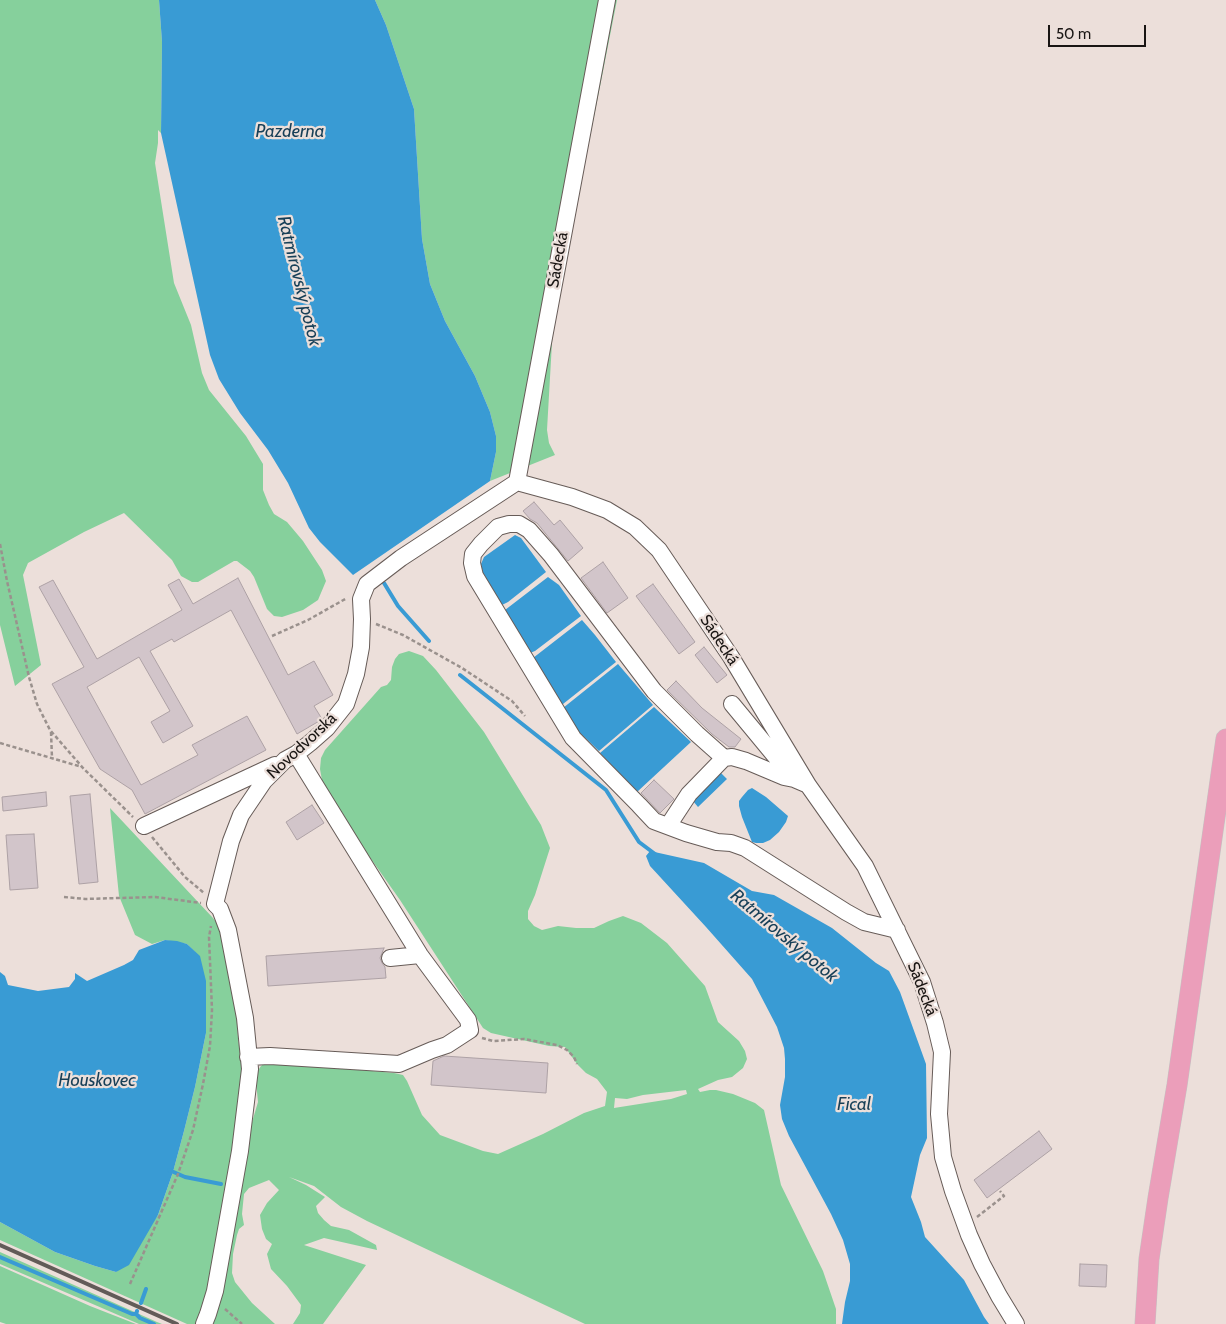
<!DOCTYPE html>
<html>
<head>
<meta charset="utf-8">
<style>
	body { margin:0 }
	#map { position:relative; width:1226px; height:1324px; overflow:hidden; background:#ecdfda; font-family:Cabin,sans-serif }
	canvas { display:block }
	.scale { position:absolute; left:1048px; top:25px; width:98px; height:22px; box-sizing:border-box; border:2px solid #191513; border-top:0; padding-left:6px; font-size:15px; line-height:18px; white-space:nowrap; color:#191513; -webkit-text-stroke:4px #ecdfda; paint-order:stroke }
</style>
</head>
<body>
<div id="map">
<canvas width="1226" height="1324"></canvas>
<div class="scale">50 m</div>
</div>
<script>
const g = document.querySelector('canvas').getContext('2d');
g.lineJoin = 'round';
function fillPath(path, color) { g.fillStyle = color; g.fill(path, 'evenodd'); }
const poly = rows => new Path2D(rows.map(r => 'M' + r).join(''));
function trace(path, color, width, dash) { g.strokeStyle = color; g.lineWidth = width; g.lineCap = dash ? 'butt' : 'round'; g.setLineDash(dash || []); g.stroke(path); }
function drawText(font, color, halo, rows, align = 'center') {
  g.font = font + ' Cabin,sans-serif'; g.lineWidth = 4.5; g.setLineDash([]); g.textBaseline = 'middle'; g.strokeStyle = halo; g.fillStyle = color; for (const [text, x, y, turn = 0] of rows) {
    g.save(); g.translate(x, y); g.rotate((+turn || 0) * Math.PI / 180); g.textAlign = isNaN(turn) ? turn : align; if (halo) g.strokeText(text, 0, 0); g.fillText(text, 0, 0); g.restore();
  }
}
fillPath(poly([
	[0,0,159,0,162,42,161,133,158,130,158,143,155,163,174,283,191,325,202,373,209,390,246,436,263,464,263,490,269,505,274,514,287,522,303,541,322,570,326,581,318,600,303,610,282,617,274,616,267,609,254,577,250,571,237,561,234,561,198,582,192,582,181,576,172,560,124,513,84,532,28,563,23,575,41,665,15,686,0,625],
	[375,0,617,0,553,325,547,430,549,443,555,455,490,481,496,452,496,436,490,412,475,376,445,321,430,284,422,239,414,109,386,25],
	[409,651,423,656,436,670,484,732,541,825,550,848,535,895,528,911,528,919,534,926,542,930,558,926,576,928,594,928,609,921,623,916,641,923,667,943,705,986,718,1022,739,1041,745,1051,747,1059,743,1068,732,1077,718,1080,698,1089,700,1092,710,1090,716,1090,733,1094,755,1103,764,1110,781,1185,823,1271,836,1309,836,1324,585,1324,367,1221,341,1207,314,1186,289,1177,306,1185,325,1197,316,1206,318,1213,324,1220,331,1226,349,1230,376,1245,377,1250,324,1238,304,1245,366,1265,323,1324,293,1324,300,1313,301,1305,287,1286,271,1269,267,1254,272,1244,266,1239,262,1229,260,1215,267,1203,279,1190,269,1180,249,1188,244,1194,242,1214,244,1225,239,1229,237,1235,233,1254,232,1273,235,1282,252,1303,275,1324,208,1324,246,1139,251,1136,250,1129,258,1102,256,1082,257,1072,261,1066,265,1063,272,1062,394,1073,403,1075,407,1081,422,1115,440,1135,483,1151,498,1154,543,1134,584,1113,605,1106,607,1092,597,1079,586,1073,577,1064,565,1047,549,1046,491,1033,483,1028,400,900,333,805,323,786,320,769,321,758,325,750,381,687,387,685,391,680,392,667,395,659,399,654],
	[686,1090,687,1094,671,1099,614,1108,615,1098,627,1099,643,1095],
	[110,808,213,918,223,931,235,986,238,1038,243,1074,216,1264,199,1324,187,1324,0,1240,0,1222,55,1252,95,1266,116,1272,158,1215,173,1172,184,1131,195,1087,206,1033,195,952,187,944,165,940,152,944,135,935,119,896],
	[0,1252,157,1322,162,1324,139,1324,0,1264],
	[0,1266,90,1306,136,1324,6,1324,0,1322]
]), '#86d09c');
fillPath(poly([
	[159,0,375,0,386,25,414,109,422,239,430,284,445,321,475,376,490,412,496,436,496,452,490,481,353,575,320,542,309,528,288,483,268,450,240,413,219,379,210,355,161,133,162,42],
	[515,535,521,538,546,572,508,602,502,605,483,573,481,564,484,557],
	[548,577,559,585,581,616,535,651,530,653,505,610],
	[582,620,595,635,616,662,563,704,559,704,533,658],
	[618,664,653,705,599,751,577,730,563,708],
	[654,707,691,742,637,792,600,753],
	[721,773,727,779,698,807,693,801],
	[752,788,766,797,788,816,786,822,779,832,770,840,763,843,756,843,752,842,742,817,739,806,739,801,742,797,748,790],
	[650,851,704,863,752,891,774,895,832,928,876,963,889,971,900,992,926,1064,927,1138,920,1155,911,1197,921,1222,925,1237,964,1280,984,1317,989,1324,842,1324,845,1302,850,1281,850,1264,843,1240,831,1214,789,1136,782,1119,780,1105,785,1077,785,1059,784,1048,777,1027,752,979,706,927,650,866,646,856],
	[165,940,177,941,187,944,200,956,206,981,206,1033,195,1087,184,1131,173,1172,158,1215,129,1265,116,1272,95,1266,55,1252,0,1222,0,972,5,976,8,985,38,991,69,987,75,979,75,973,87,981,124,965,133,960,139,950]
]), '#399bd4');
trace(poly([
	[384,583,398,606,429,641],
	[460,675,606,790,639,842,655,854],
	[169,1170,185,1177,221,1184],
	[0,1257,132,1314,136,1314,137,1311],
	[141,1303,146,1289],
	[136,1314,140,1318,154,1324]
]), '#399bd4', 4);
const building = poly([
	[534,502,554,525,560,520,583,548,568,561,537,523,530,519,523,511,534,502],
	[603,562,628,598,607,613,581,578,603,562],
	[238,578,288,675,314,661,333,695,314,706,322,719,321,720,297,734,231,610,174,642,172,639,150,651,193,726,163,743,151,722,170,711,139,657,87,687,141,785,198,755,192,745,247,716,266,750,145,814,132,790,100,769,52,684,84,667,39,587,53,580,97,659,182,610,168,585,179,579,193,604,238,578],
	[653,584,695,642,679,654,636,596,653,584],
	[704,647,727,675,717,683,695,655,704,647],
	[676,681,702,708,741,739,735,747,729,747,712,734,667,690,676,681],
	[654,780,674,799,660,813,641,793,654,780],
	[46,792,47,806,3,811,2,797,46,792],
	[90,794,98,882,79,884,70,796,90,794],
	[312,805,324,823,297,840,286,822,312,805],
	[34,834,38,888,10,890,6,835,34,834],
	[384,948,380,958,382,963,385,967,386,978,268,986,266,956,384,948],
	[444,1056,548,1063,546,1093,431,1085,433,1061,444,1056],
	[1039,1131,1052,1149,987,1198,974,1180,1039,1131],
	[1080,1264,1107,1265,1106,1287,1079,1286,1080,1264]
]);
fillPath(building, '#d2c5ca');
trace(building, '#ada1a5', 1);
const minor = poly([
	[517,482,572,497,607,510,635,527,659,550,731,657,808,785,865,866,922,982,935,1023,942,1052,939,1114,943,1157,953,1191,969,1235,982,1264,999,1296,1016,1324],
	[517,482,607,0],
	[732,704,794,779],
	[724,758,697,734,654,691,551,555,529,530,519,524,509,524,498,527,481,544,473,554,472,563,475,576,573,738,639,805,654,821,686,833,717,842,731,843,745,848,846,912,864,922,897,930],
	[144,826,275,765],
	[668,826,689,794,724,758,732,757,746,761,784,777,794,779,808,785],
	[390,958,420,955],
	[248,1057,270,1056,399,1064,432,1050,447,1045,470,1030,468,1020,420,955,296,754],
	[204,1324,208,1314,215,1291,240,1151,250,1069,245,1018,228,930,220,909,215,904,231,841,241,815,264,781,285,760,296,754,310,743,327,728,346,704,356,674,361,647,362,619,361,599,367,584,401,558,517,482]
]);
const major = poly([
	[1145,1324,1149,1259,1158,1198,1177,1085,1226,739]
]);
trace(minor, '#675c58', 18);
trace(major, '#c3c2c2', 21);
trace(poly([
	[0,544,7,581,29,677,37,704,50,730,83,768,133,817],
	[376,624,403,635,462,668,512,701,525,716],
	[272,636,308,620,347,598],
	[51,732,52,758],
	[0,743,82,767],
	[152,837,185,877,204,893],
	[64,897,85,899,155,897,201,903],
	[482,1038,493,1041,524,1039,557,1045,567,1050,574,1057,577,1064],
	[977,1217,1004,1196,1000,1191],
	[130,1284,178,1174,193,1130,203,1084,210,1046,212,1010,209,937,211,926],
	[225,1309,242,1324]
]), '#9a918d', 2.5, [4, 2.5]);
trace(minor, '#fff', 16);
trace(major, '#eb9eba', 20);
trace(poly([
	[0,1245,177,1324]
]), '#625b58', 4);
drawText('16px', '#191513', '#ecdfda', [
	["Sádecká",558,260,-80],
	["Sádecká",719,640,57],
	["Novodvorská",302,746,-43],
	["Sádecká",922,989,69]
]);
drawText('italic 18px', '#173f57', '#ecdfda', [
	["Pazderna",290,132],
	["Ratmírovský potok",299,281,76],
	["Ratmírovský potok",784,936,40],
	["Houskovec",97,1081],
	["Fical",854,1105]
]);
</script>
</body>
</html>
